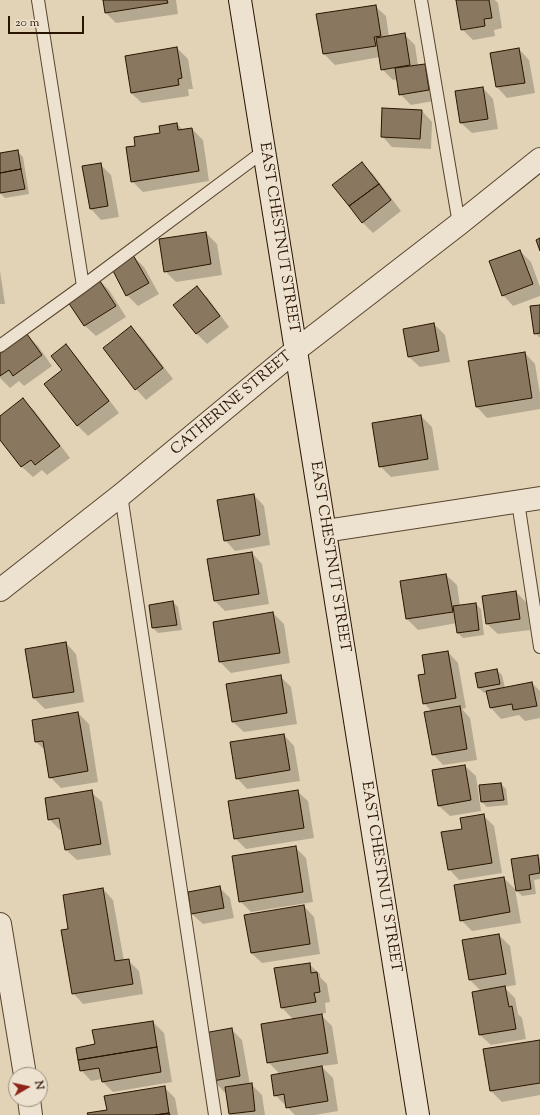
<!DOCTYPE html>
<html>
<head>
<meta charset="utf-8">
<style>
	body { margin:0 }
	#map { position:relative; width:540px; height:1115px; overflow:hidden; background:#e3d3b6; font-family:"Sorts Mill Goudy",serif }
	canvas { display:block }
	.north { position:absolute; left:8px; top:1067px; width:40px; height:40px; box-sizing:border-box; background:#ede2d0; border:1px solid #9f907d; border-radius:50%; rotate:81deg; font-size:11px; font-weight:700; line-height:16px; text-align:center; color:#2a1400 }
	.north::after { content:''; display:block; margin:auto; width:14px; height:18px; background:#8f2418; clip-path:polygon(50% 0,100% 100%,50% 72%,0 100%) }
	.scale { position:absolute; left:8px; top:16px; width:76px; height:18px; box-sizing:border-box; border:2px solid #2a1400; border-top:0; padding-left:5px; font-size:12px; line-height:14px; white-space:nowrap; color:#2a1400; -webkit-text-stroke:3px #ede2d0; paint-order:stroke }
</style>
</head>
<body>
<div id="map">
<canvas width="540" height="1115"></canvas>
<div class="north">N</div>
<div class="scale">20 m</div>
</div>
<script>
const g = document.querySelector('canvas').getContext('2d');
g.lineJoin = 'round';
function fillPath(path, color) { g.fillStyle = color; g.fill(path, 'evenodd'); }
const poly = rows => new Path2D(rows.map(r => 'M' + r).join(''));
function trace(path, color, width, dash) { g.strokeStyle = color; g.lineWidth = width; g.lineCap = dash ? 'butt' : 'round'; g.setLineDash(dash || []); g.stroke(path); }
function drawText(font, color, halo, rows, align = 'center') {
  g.font = font + ' "Sorts Mill Goudy",serif'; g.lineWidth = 3; g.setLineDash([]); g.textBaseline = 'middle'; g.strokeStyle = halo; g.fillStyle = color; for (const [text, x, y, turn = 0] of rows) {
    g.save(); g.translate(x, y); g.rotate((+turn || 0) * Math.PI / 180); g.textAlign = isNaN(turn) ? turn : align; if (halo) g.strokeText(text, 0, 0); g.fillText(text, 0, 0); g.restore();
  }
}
fillPath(poly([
	[104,0,176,0,178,14,116,23,106,13],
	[457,0,495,0,498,3,502,28,494,30,495,36,473,40,462,29],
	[375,6,386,16,389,37,404,34,415,45,418,66,425,65,435,75,439,100,411,105,400,94,398,79,393,80,382,69,380,57,335,65,324,54,318,15],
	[177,48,188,59,193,89,188,89,189,96,142,103,131,93],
	[519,49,529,60,535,93,507,98,497,87,491,53],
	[483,88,493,99,498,129,472,133,461,123],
	[422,111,432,122,431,149,392,147,382,136],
	[177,124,183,130,192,129,203,140,209,181,143,192,132,181,136,147],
	[17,151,23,157,29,194,5,198,0,193,0,154],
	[362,163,373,174,401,211,373,233,362,222],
	[100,164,111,175,119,217,101,220,91,209,83,167],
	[206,233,217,244,222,275,176,282,165,271],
	[520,251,531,262,540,287,540,296,513,306,503,295],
	[133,256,144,267,159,294,138,306,127,295],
	[0,271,5,304,0,304],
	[98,279,109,290,126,317,96,336,85,326,68,299],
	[197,288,208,298,229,327,207,344,196,333],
	[540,306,540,338,535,333],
	[434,324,445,335,450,362,420,367,409,357],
	[131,327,142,338,173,379,146,400,136,389],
	[27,335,38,346,52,366,24,386,19,381,10,388,0,378,0,355],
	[66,346,76,356,119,413,88,436,78,426,46,384,64,370],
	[525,353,535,364,540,394,540,409,487,418,477,407],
	[23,400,34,410,70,458,47,475,42,470,33,477,22,467,0,438,0,417],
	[421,416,432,427,439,470,391,477,380,466],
	[254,495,264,506,270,545,235,551,225,540],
	[252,553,262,564,269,604,225,611,214,600],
	[446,575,457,585,460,606,476,604,481,609,484,635,463,638,458,633,457,623,418,630,407,619,401,582],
	[516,592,527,603,530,630,498,634,487,624],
	[173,602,178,607,182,630,158,633,153,628],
	[273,613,284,624,290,663,231,673,220,662,214,623],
	[66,643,76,654,84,702,45,709,34,698,26,650],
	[448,652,458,663,466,708,462,709,470,718,477,760,443,765,433,754,432,712,424,703,426,675],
	[497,670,502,675,505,688,532,683,540,691,540,718,525,721,519,715,501,719,491,708,488,692,484,693,479,688],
	[280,676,291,687,297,724,244,732,233,722],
	[78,713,89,724,98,782,61,788,50,777,46,751,36,742,33,721],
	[284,735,294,746,300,781,247,789,237,778],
	[465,766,476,776,481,811,450,816,439,806],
	[501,784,506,789,508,805,487,807,482,802,480,786],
	[297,791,308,801,314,838,246,849,235,838],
	[91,792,102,802,111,855,77,860,66,850,62,830,60,830,49,819],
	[483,815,494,826,502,873,459,880,449,869,463,830],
	[295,847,306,858,313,902,251,912,240,901],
	[538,856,540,859,540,879,534,880,536,894,522,896,515,889,521,923,472,931,461,920,504,878,516,890],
	[219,887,230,898,234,918,203,924,192,914,189,893],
	[103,889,113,900,124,961,128,960,139,971,143,994,83,1004,73,993,70,930],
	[304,906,314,917,320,954,262,963,251,953],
	[499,935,510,946,516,985,504,987,515,998,518,1014,522,1018,526,1039,491,1045,480,1035,481,991,470,980],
	[309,964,320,974,320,977,327,984,330,1002,325,1003,326,1013,320,1014,332,1026,338,1064,321,1066,333,1078,338,1111,315,1115,295,1115,275,1095,280,1074,268,1062,293,1019,282,1008],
	[153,1022,164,1033,172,1082,113,1092,102,1081,102,1079,91,1081,81,1070,96,1045],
	[231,1029,242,1040,250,1085,251,1084,262,1095,265,1115,231,1115,230,1114,226,1091,224,1092,214,1081],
	[540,1041,540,1095,502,1102,491,1091],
	[164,1087,175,1098,178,1115,89,1115,108,1111]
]), '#0003');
const building = poly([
	[103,0,167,0,168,3,105,13,103,0],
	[456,0,489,0,492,18,484,19,485,26,461,30,456,0],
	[376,5,381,36,374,37,376,46,323,54,316,14,376,5],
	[405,33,410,65,381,70,376,38,405,33],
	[177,47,182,78,178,79,179,85,131,93,125,56,177,47],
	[519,48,525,83,496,87,490,53,519,48],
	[425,64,429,90,399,95,395,68,425,64],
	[483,87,488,119,460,123,455,91,483,87],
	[382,108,422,110,420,139,381,137,382,108],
	[177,123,178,130,192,128,199,171,131,182,126,147,135,146,134,137,160,133,159,126,177,123],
	[18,150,21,169,0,173,0,153,18,150],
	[362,162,379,184,349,206,332,185,362,162],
	[101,163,108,206,90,209,82,166,101,163],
	[21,169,25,189,0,193,0,173,21,169],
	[379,184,391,200,362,223,349,206,379,184],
	[206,232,211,264,164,272,159,239,206,232],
	[540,238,540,251,536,240,540,238],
	[520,250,533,284,502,296,489,261,520,250],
	[133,255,149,283,126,296,111,267,133,255],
	[98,278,116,306,84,326,66,299,98,278],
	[197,286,220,316,196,334,173,305,197,286],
	[540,305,540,333,534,334,530,306,540,305],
	[434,323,439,351,408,357,403,329,434,323],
	[131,326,163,368,135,390,103,348,131,326],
	[27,334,42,355,13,376,9,370,0,376,0,353,27,334],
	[66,344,109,401,77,426,44,384,62,370,51,356,66,344],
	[525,352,532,398,476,407,468,361,525,352],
	[23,398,60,446,35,465,31,460,21,467,0,440,0,416,23,398],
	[421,415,428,459,379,467,372,423,421,415],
	[254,494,260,535,224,541,217,500,254,494],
	[252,552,259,594,214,601,207,559,252,552],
	[446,574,453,612,406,619,400,581,446,574],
	[516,591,520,619,486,624,482,596,516,591],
	[173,601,177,625,152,628,149,605,173,601],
	[476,603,479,630,457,633,453,606,476,603],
	[273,612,280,653,219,662,213,622,273,612],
	[66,642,74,692,33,698,25,649,66,642],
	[448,651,456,698,423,704,418,675,425,674,422,655,448,651],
	[497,669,500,684,478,688,475,673,497,669],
	[281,675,287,713,232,722,226,684,281,675],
	[532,682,537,706,513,710,512,704,490,708,486,691,532,682],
	[460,706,467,749,432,755,424,712,460,706],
	[78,712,88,771,49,778,43,741,35,742,32,720,78,712],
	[284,734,290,770,236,779,230,742,284,734],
	[465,765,471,800,438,806,432,770,465,765],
	[501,783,504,800,481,802,479,785,501,783],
	[92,790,101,844,65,850,59,818,48,820,45,798,92,790],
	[298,790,304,828,234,839,228,801,298,790],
	[484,814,492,863,448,870,441,832,462,829,460,818,484,814],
	[296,846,303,892,239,902,232,856,296,846],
	[538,855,540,873,529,875,531,889,516,891,511,859,538,855],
	[504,877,510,912,460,921,454,885,504,877],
	[220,886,224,908,191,914,188,892,220,886],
	[103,888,115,961,129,959,133,984,72,994,61,930,68,929,63,895,103,888],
	[304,905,310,944,251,953,244,915,304,905],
	[499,934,506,974,469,980,462,940,499,934],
	[310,963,311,973,317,972,320,992,314,993,316,1002,281,1008,274,968,310,963],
	[505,986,509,1007,512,1006,516,1029,479,1035,472,992,505,986],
	[322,1014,328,1053,267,1063,261,1024,322,1014],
	[153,1021,157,1047,78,1060,76,1048,95,1044,92,1030,153,1021],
	[232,1028,240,1076,213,1081,204,1033,232,1028],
	[540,1040,540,1083,490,1091,483,1049,540,1040],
	[157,1047,161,1072,102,1082,99,1068,80,1071,78,1060,157,1047],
	[322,1066,328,1101,286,1108,284,1094,274,1096,271,1075,322,1066],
	[252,1083,255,1111,229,1114,225,1087,252,1083],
	[165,1086,169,1113,155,1115,88,1115,87,1113,107,1110,104,1096,165,1086],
	[169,1113,170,1115,155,1115,169,1113]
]);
fillPath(building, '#8a775f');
trace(building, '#2a1400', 1);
const service = poly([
	[38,0,83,286],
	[421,0,459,224],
	[0,346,83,286,264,151],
	[121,495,215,1115],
	[518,502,540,647]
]);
const minor = poly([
	[325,531,540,498],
	[0,590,121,495,296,350,459,224,540,159],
	[0,924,25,1075],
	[29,1099,31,1115]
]);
const secondary = poly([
	[240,0,418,1115]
]);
trace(service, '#58442e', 14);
trace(minor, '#58442e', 24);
trace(secondary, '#2a1400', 24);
trace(service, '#ede2d0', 12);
trace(minor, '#ede2d0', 22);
trace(secondary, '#ede2d0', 22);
drawText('15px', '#2a1400', '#ede2d0', [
	["EAST CHESTNUT STREET",278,238,81],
	["CATHERINE STREET",232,404,-40],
	["EAST CHESTNUT STREET",329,557,81],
	["EAST CHESTNUT STREET",380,877,81]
]);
</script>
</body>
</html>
